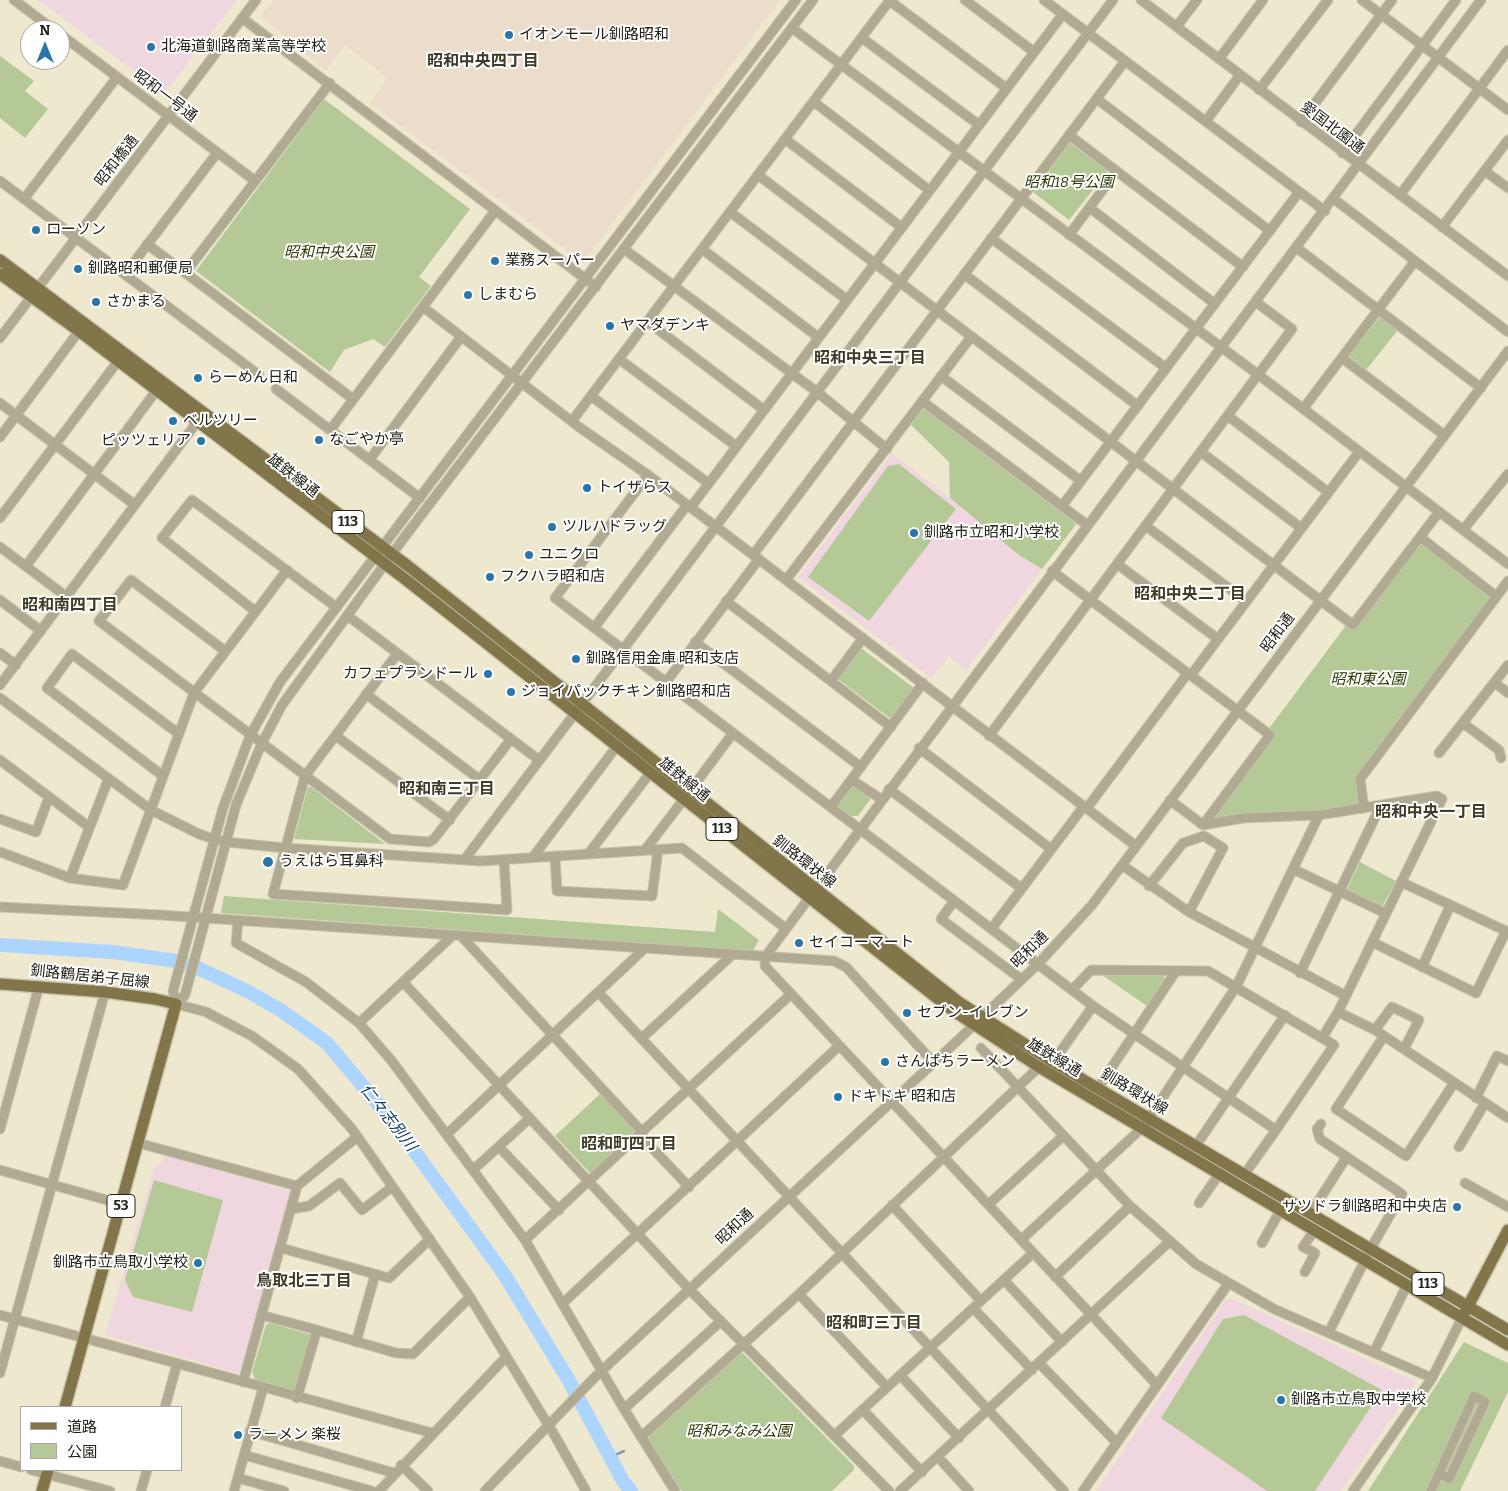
<!DOCTYPE html>
<html>
<head>
<meta charset="utf-8">
<style>
	body { margin:0 }
	#map { position:relative; width:1508px; height:1491px; overflow:hidden; background:#eee9ce; font-family:Bitter,"Noto Sans JP",serif }
	canvas { display:block }
	.legend { position:absolute; left:20px; top:1406px; width:162px; height:65px; box-sizing:border-box; background:#fff; border:1px solid #a7a7a3; margin:0; padding:6px 9px; list-style:none; font-size:15px; color:#232218 }
	.legend li { display:flex; align-items:center; gap:10px; height:25px }
	.legend b { width:25px; border:1px solid #a7a7a3 }
	.north { position:absolute; left:20px; top:20px; width:50px; height:50px; box-sizing:border-box; background:#fff; border:1px solid #a7a7a3; border-radius:50%; rotate:0deg; font-size:14px; font-weight:700; line-height:20px; text-align:center; color:#232218 }
	.north::after { content:''; display:block; margin:auto; width:18px; height:22px; background:#2a76a9; clip-path:polygon(50% 0,100% 100%,50% 72%,0 100%) }
</style>
</head>
<body>
<div id="map">
<canvas width="1508" height="1491"></canvas>
<ul class="legend">
<li><b style="height:6px;background:#82754a"></b>道路</li>
<li><b style="height:14px;background:#b5c997"></b>公園</li>
</ul>
<div class="north">N</div>
</div>
<script>
const g = document.querySelector('canvas').getContext('2d');
g.lineJoin = 'round';
function fillPath(path, color) { g.fillStyle = color; g.fill(path, 'evenodd'); }
const poly = rows => new Path2D(rows.map(r => 'M' + r).join(''));
function trace(path, color, width, dash) { g.strokeStyle = color; g.lineWidth = width; g.lineCap = dash ? 'butt' : 'round'; g.setLineDash(dash || []); g.stroke(path); }
function drawText(font, color, halo, rows, align = 'center') {
  g.font = font + ' Bitter,"Noto Sans JP",serif'; g.lineWidth = 4; g.setLineDash([]); g.textBaseline = 'middle'; g.strokeStyle = halo; g.fillStyle = color; for (const [text, x, y, turn = 0] of rows) {
    g.save(); g.translate(x, y); g.rotate((+turn || 0) * Math.PI / 180); g.textAlign = isNaN(turn) ? turn : align; if (halo) g.strokeText(text, 0, 0); g.fillText(text, 0, 0); g.restore();
  }
}
fillPath(poly([
	[273,0,780,0,583,263,370,103,387,78,345,45,326,71,260,16]
]), '#ecdcca');
fillPath(poly([
	[38,0,237,0,164,94],
	[892,453,1042,569,966,671,949,656,931,678,798,577],
	[164,1155,291,1191,240,1374,105,1335,155,1165,162,1163],
	[1226,1299,1232,1299,1415,1381,1415,1385,1341,1491,1096,1491]
]), '#f0d7df');
fillPath(poly([
	[0,56,34,81,25,91,48,109,25,138,0,118],
	[324,99,470,209,419,277,431,286,385,347,373,339,344,350,330,372,196,271],
	[1070,143,1108,171,1069,220,1033,192],
	[1380,317,1398,330,1366,370,1349,356],
	[924,405,1077,523,1042,569,1019,555,950,498,949,462,911,425],
	[899,464,956,509,869,621,808,577,888,466],
	[1420,541,1492,597,1356,778,1360,805,1319,811,1218,820,1214,815,1268,730,1347,624,1353,629],
	[861,648,914,688,891,719,838,679],
	[854,784,872,797,858,816,851,816,837,805],
	[308,787,311,787,385,844,294,839],
	[1360,862,1396,881,1382,907,1347,889],
	[224,896,715,932,718,909,759,940,753,951,221,913],
	[1102,975,1163,975,1166,981,1147,1006],
	[601,1093,636,1131,591,1174,555,1136],
	[154,1180,223,1200,192,1312,133,1297,125,1280],
	[1244,1315,1382,1390,1315,1491,1267,1491,1161,1418,1223,1319],
	[270,1323,312,1335,296,1392,256,1381,252,1372,266,1325],
	[1464,1342,1508,1363,1508,1392,1460,1491,1368,1491],
	[739,1352,743,1353,854,1466,854,1470,832,1491,682,1491,676,1484,648,1441,649,1436]
]), '#b5c997');
trace(poly([
	[611,1457,624,1451]
]), '#829fb9', 2.5);
trace(poly([
	[0,945,113,952,176,961,200,969,249,992,279,1009,327,1043,394,1123,504,1274,568,1379,623,1481,631,1491]
]), '#abd4fe', 14);
const minor = poly([
	[14,0,54,30],
	[965,0,1034,52],
	[1044,0,1325,211],
	[1141,0,1508,276],
	[1362,0,1508,110],
	[890,1,1006,88],
	[242,18,596,287],
	[1177,26,1197,0],
	[792,28,1260,376,1508,564],
	[60,34,254,180],
	[862,38,979,125],
	[1219,59,1263,0],
	[1259,90,1328,0],
	[1097,99,1270,231],
	[814,102,929,190],
	[1206,121,1240,75],
	[1301,122,1392,0],
	[1069,135,1243,267],
	[785,139,901,227],
	[1342,153,1456,0],
	[1485,171,1508,188],
	[758,175,1353,625,1439,512],
	[0,181,259,375],
	[1400,195,1508,50],
	[24,199,117,77],
	[1334,199,1508,332],
	[1090,208,1215,304],
	[730,212,846,299],
	[1442,227,1508,140],
	[1069,235,1116,172],
	[991,238,1166,368],
	[147,244,353,399],
	[1297,248,1481,388],
	[624,249,817,392,887,449],
	[702,249,818,337],
	[185,273,330,83],
	[125,274,217,153],
	[964,274,1138,406],
	[423,307,579,427,648,475,1136,846],
	[648,322,764,410],
	[0,338,256,0],
	[1342,358,1444,435],
	[619,359,736,446],
	[941,376,1081,481],
	[276,389,420,498],
	[591,396,708,483],
	[922,401,1087,525],
	[0,403,135,505],
	[1303,409,1415,261],
	[1228,416,1328,492],
	[572,421,890,0],
	[331,429,495,211],
	[0,437,79,331],
	[1201,452,1301,528],
	[370,459,461,337],
	[648,475,555,598,1093,1006,1276,1130,1334,1045,1208,971,1091,970,1072,990],
	[1062,506,1299,192],
	[691,507,1063,14],
	[0,518,118,361],
	[1146,526,1246,601],
	[1463,530,1508,474],
	[1420,537,1496,596],
	[0,547,67,597],
	[753,555,1125,61],
	[1117,564,1218,639],
	[26,566,156,391],
	[1052,571,1270,735,1203,825,1170,800],
	[786,580,971,337],
	[0,600,41,631],
	[726,601,891,727],
	[255,611,162,538,192,500,336,607],
	[348,616,539,760],
	[594,628,687,505],
	[695,642,861,767],
	[225,651,131,580,99,621,390,839,429,842,434,839,511,739],
	[0,653,16,665],
	[397,654,305,776,273,894,507,910,504,860],
	[1191,675,1359,452],
	[831,681,863,638],
	[666,682,759,559],
	[1495,683,1508,693],
	[0,685,197,422],
	[366,694,479,779],
	[0,698,151,810,199,834,214,839,226,842,286,848,481,861,682,848,785,928],
	[1463,723,1499,750,1501,758],
	[336,736,450,820],
	[989,736,1292,329,1256,302],
	[919,748,1051,849],
	[1439,753,1508,665],
	[0,760,89,827],
	[163,776,47,688,72,654,179,734],
	[852,780,881,799],
	[889,789,1021,888],
	[690,791,733,733],
	[831,807,923,683],
	[1087,808,1188,673],
	[1364,808,1360,779,1508,581],
	[0,819,36,832,49,797],
	[1203,825,1243,818,1319,815,1437,796,1442,799,1338,1012,1322,1038],
	[645,850,684,799],
	[0,852,70,878,123,885,194,693,287,570],
	[589,853,650,773],
	[555,856,557,891,652,896,658,850],
	[533,857,617,746],
	[465,859,1113,0],
	[1122,865,1189,912,1346,996],
	[1293,869,1385,913],
	[70,878,108,780],
	[1149,886,1183,843,1204,836,1223,848,1189,912],
	[954,901,941,919,1021,979],
	[0,907,161,915,834,961,846,967,933,1062],
	[238,921,236,943,306,982,359,1023,391,1060,525,1240,624,1409,675,1491],
	[992,928,1084,806],
	[463,938,643,1133],
	[1372,942,1476,993,1506,931,1401,882],
	[1422,967,1450,906],
	[1300,973,1381,805],
	[403,982,689,1289,889,1491],
	[599,993,1064,1491],
	[176,1004,185,995,236,805,261,745,282,705,403,539,813,0],
	[176,1004,173,991,223,808,250,736,280,682,796,0],
	[176,1004,206,1012,252,1036,298,1069,352,1129,470,1297,555,1436,586,1491],
	[1338,1012,1375,1030,1508,1118],
	[359,1023,451,937],
	[1375,1030,1392,1007,1419,1020,1404,1049],
	[1384,1036,1336,1109,1406,1156,1454,1083],
	[642,1038,732,955],
	[981,1048,1130,1206,1196,1264,1274,1309,1432,1378],
	[1053,1062,1093,1006],
	[1098,1088,1176,971],
	[1476,1098,1497,1056,1508,1061],
	[1321,1124,1317,1129,1320,1139,1402,1194,1370,1250,1329,1332],
	[0,1129,39,986],
	[447,1134,644,949],
	[640,1135,689,1187],
	[138,1143,297,1186,243,1382],
	[499,1147,559,1210],
	[1195,1147,1285,1015],
	[1459,1147,1485,1103],
	[0,1170,121,1204],
	[473,1170,530,1118],
	[1244,1175,1276,1130],
	[1465,1183,1508,1207],
	[297,1186,357,1137],
	[1199,1203,1220,1173],
	[989,1204,1063,1136],
	[892,1205,981,1301],
	[291,1209,309,1206,340,1183,362,1210,392,1187],
	[1310,1214,1346,1158],
	[525,1240,791,994],
	[1021,1240,1143,1127,1236,987,1319,815],
	[1262,1243,1281,1209],
	[281,1248,389,1278,430,1239],
	[1305,1272,1315,1253,1303,1247,1315,1229],
	[1055,1277,1130,1206],
	[1004,1280,1062,1342],
	[799,1294,887,1387],
	[563,1303,839,1046],
	[973,1308,1032,1370],
	[0,1315,432,1433],
	[261,1315,317,1330],
	[356,1342,375,1275],
	[1374,1352,1407,1285],
	[1039,1363,1116,1442],
	[0,1373,105,992],
	[900,1375,959,1438],
	[1157,1385,765,966,765,957,1481,0],
	[297,1398,317,1330,396,1353,413,1354,470,1297],
	[165,1407,177,1364],
	[624,1409,721,1321],
	[863,1410,922,1472],
	[250,1431,394,1473],
	[834,1436,1033,1253],
	[641,1437,799,1294,1039,1067],
	[244,1455,372,1491],
	[938,1457,969,1491],
	[0,1461,21,1467],
	[401,1465,428,1491],
	[31,1470,110,1491],
	[238,1478,284,1491],
	[141,1491,147,1470],
	[234,1491,263,1388],
	[379,1491,506,1357],
	[485,1491,596,1376,957,1041,1038,964,1092,905,1508,351],
	[900,1491,1169,1242],
	[1083,1491,1228,1284],
	[1353,1491,1432,1378,1462,1318],
	[1431,1491,1474,1396,1485,1402,1449,1479,1439,1473]
]);
const major = poly([
	[0,260,408,566,960,1003,1053,1062,1508,1330],
	[0,274,79,331,405,579,952,1010,1039,1067,1508,1345],
	[0,984,105,992,155,999,176,1004,65,1407],
	[1465,1312,1508,1230],
	[42,1491,48,1470]
]);
trace(minor, '#c9c5ad', 11);
trace(major, '#c9c5ad', 14);
trace(minor, '#b1aa93', 9);
trace(major, '#82754a', 11);
for (const [x, y, r, color] of [
	[509,35,5,"#2a76a9"],
	[151,47,5,"#2a76a9"],
	[36,230,5,"#2a76a9"],
	[495,261,5,"#2a76a9"],
	[78,269,5,"#2a76a9"],
	[468,295,5,"#2a76a9"],
	[96,302,5,"#2a76a9"],
	[610,326,5,"#2a76a9"],
	[198,378,5,"#2a76a9"],
	[173,421,5,"#2a76a9"],
	[319,440,5,"#2a76a9"],
	[201,441,5,"#2a76a9"],
	[587,488,5,"#2a76a9"],
	[552,527,5,"#2a76a9"],
	[914,533,5,"#2a76a9"],
	[529,555,5,"#2a76a9"],
	[490,577,5,"#2a76a9"],
	[576,659,5,"#2a76a9"],
	[488,674,5,"#2a76a9"],
	[511,692,5,"#2a76a9"],
	[268,862,6,"#2a76a9"],
	[799,943,5,"#2a76a9"],
	[907,1013,5,"#2a76a9"],
	[885,1062,5,"#2a76a9"],
	[838,1097,5,"#2a76a9"],
	[1457,1207,5,"#2a76a9"],
	[198,1263,5,"#2a76a9"],
	[1281,1400,5,"#2a76a9"],
	[238,1435,5,"#2a76a9"]
]) { const dot = new Path2D(); dot.arc(x, y, r, 0, 2 * Math.PI); g.fillStyle = color; g.fill(dot); trace(dot, '#fff', 2); }
for (const [x, y, w] of [
	[348,522,32],
	[722,829,32],
	[121,1206,28],
	[1428,1284,32]
]) { const box = new Path2D(); box.roundRect(x - w / 2, y - 11.5, w, 23, 4); g.fillStyle = '#fff'; g.fill(box); trace(box, '#232218', 1); }
drawText('bold 14px', '#232218', null, [
	["113",348,522],
	["113",722,829],
	["53",121,1206],
	["113",1428,1284]
]);
drawText('15px', '#232218', '#fff', [
	["イオンモール釧路昭和",519,35],
	["北海道釧路商業高等学校",161,47],
	["ローソン",46,230],
	["業務スーパー",505,261],
	["釧路昭和郵便局",88,269],
	["しまむら",478,295],
	["さかまる",106,302],
	["ヤマダデンキ",620,326],
	["らーめん日和",208,378],
	["ベルツリー",183,421],
	["なごやか亭",329,440],
	["ピッツェリア",191,441,"right"],
	["トイザらス",597,488],
	["ツルハドラッグ",562,527],
	["釧路市立昭和小学校",924,533],
	["ユニクロ",539,555],
	["フクハラ昭和店",500,577],
	["釧路信用金庫 昭和支店",586,659],
	["カフェプランドール",478,674,"right"],
	["ジョイパックチキン釧路昭和店",521,692],
	["うえはら耳鼻科",279,862],
	["セイコーマート",809,943],
	["セブン-イレブン",917,1013],
	["さんぱちラーメン",895,1062],
	["ドキドキ 昭和店",848,1097],
	["サツドラ釧路昭和中央店",1447,1207,"right"],
	["釧路市立鳥取小学校",188,1263,"right"],
	["釧路市立鳥取中学校",1291,1400],
	["ラ－メン 楽桜",248,1435]
], 'left');
drawText('15px', '#232218', '#fff', [
	["昭和一号通",165,96,37],
	["愛国北園通",1332,128,37],
	["昭和橋通",117,161,-52],
	["雄鉄線通",293,476,38],
	["昭和通",1278,633,-53],
	["雄鉄線通",684,780,39],
	["釧路環状線",804,862,38],
	["昭和通",1030,950,-45],
	["釧路鶴居弟子屈線",90,977,6],
	["雄鉄線通",1054,1058,31],
	["釧路環状線",1134,1092,31],
	["昭和通",735,1227,-43]
]);
drawText('italic 15px', '#2b3b00', '#fff', [
	["昭和18号公園",1069,183],
	["昭和中央公園",329,253],
	["昭和東公園",1368,680],
	["昭和みなみ公園",739,1432]
]);
drawText('bold 16px', '#403c26', '#fff', [
	["昭和中央四丁目",483,62],
	["昭和中央三丁目",870,359],
	["昭和中央二丁目",1190,595],
	["昭和南四丁目",70,606],
	["昭和南三丁目",447,790],
	["昭和中央一丁目",1431,813],
	["昭和町四丁目",629,1145],
	["鳥取北三丁目",304,1282],
	["昭和町三丁目",874,1324]
]);
drawText('italic 16px', '#0f3c63', '#fff', [
	["仁々志別川",388,1118,52]
]);
</script>
</body>
</html>
